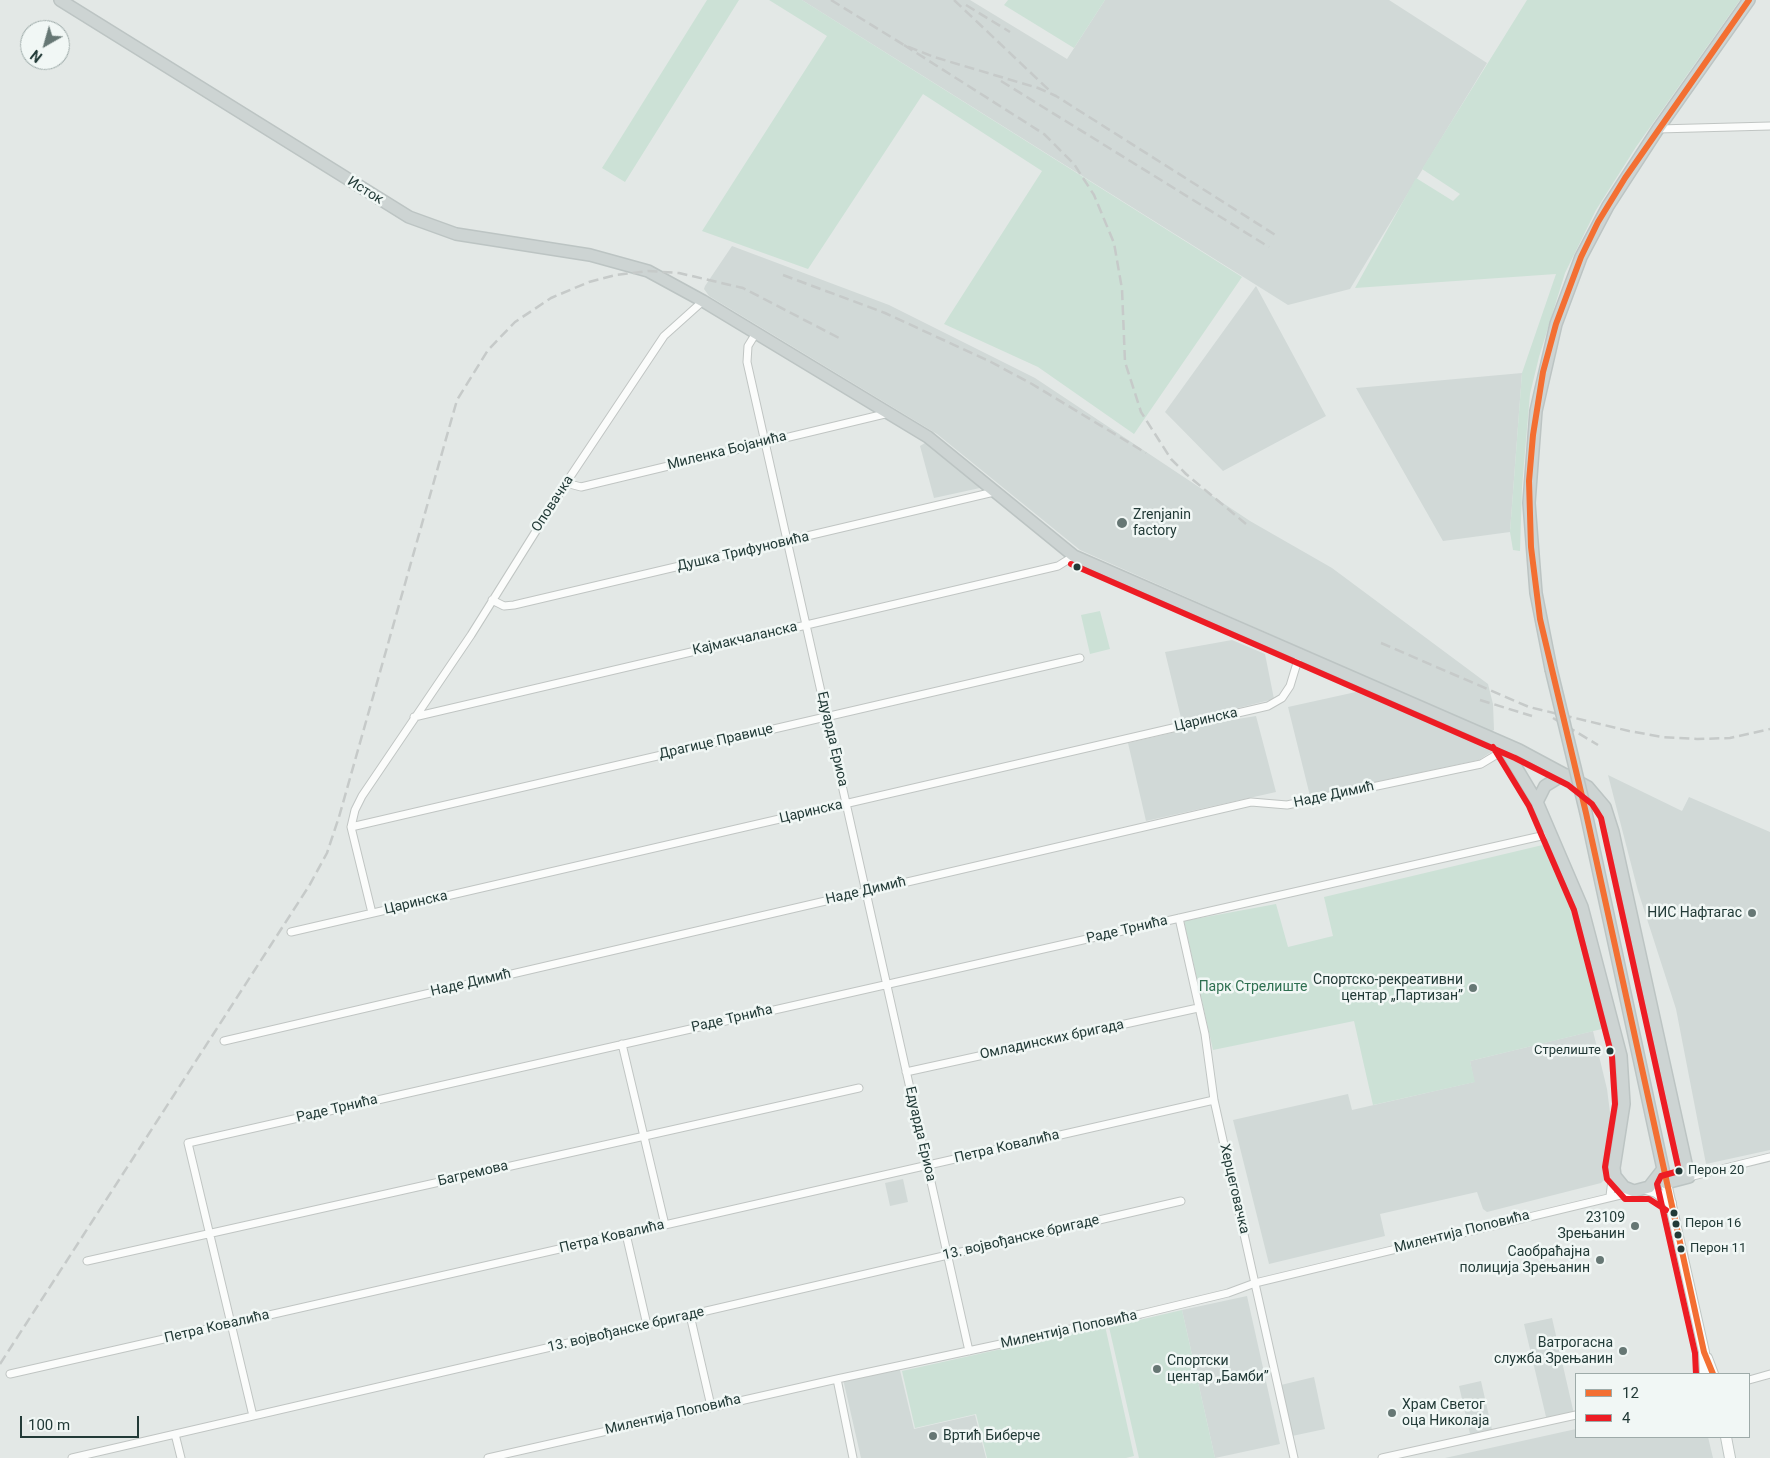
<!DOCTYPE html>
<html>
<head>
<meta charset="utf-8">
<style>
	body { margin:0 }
	#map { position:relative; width:1770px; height:1458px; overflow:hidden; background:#e3e8e6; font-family:Roboto,sans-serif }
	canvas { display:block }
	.legend { position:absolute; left:1575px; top:1373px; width:175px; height:65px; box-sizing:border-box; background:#f1f7f5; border:1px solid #9eaba9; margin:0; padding:6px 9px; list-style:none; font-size:15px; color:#223a37 }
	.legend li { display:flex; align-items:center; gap:10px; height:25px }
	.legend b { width:25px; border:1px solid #9eaba9 }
	.north { position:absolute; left:20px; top:20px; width:50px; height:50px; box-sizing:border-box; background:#f1f7f5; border:1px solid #9eaba9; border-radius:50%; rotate:218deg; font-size:14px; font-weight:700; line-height:20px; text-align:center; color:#223a37 }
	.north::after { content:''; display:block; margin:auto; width:18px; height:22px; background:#667774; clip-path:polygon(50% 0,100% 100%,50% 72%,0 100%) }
	.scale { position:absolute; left:20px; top:1416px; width:119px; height:22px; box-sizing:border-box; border:2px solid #223a37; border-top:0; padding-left:6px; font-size:15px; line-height:18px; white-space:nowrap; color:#223a37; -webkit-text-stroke:4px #f1f7f5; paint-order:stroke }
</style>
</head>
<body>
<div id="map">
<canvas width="1770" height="1458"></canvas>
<ul class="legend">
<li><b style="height:6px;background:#f36f32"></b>12</li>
<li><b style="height:6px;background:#ed1c24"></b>4</li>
</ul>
<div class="north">N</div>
<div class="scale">100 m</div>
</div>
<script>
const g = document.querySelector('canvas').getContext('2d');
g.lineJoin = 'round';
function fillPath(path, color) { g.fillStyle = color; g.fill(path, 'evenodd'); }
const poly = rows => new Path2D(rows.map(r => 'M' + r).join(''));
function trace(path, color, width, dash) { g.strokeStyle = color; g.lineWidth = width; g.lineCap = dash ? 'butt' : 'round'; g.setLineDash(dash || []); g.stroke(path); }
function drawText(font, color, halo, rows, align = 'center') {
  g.font = font + ' Roboto,sans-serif'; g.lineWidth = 5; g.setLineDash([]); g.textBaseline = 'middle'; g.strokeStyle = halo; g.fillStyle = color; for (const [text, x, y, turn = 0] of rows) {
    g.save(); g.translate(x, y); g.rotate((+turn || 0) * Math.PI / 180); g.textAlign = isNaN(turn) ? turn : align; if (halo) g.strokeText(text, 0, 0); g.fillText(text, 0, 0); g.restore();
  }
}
fillPath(poly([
	[802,0,970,0,1067,59,1105,0,1389,0,1487,63,1350,289,1288,305],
	[732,246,889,305,1035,378,1250,521,1332,568,1488,684,1493,704,1494,730,1491,732,1080,550,937,434,709,296,704,289,705,286],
	[1256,286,1326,416,1223,471,1165,412],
	[1522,373,1510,532,1443,541,1356,388],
	[928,441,983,485,980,488,934,498,920,446],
	[1232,640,1265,654,1274,699,1182,722,1165,652],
	[1365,690,1486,742,1494,750,1479,760,1310,796,1288,707],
	[1256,716,1276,792,1146,821,1128,743,1219,722],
	[1608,775,1682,811,1689,797,1770,832,1770,1150,1706,1164,1676,1009,1638,891],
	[1593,1031,1607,1089,1612,1128,1608,1176,1601,1183,1487,1212,1483,1209,1477,1192,1380,1214,1385,1236,1269,1264,1233,1120,1348,1094,1352,1110,1474,1082,1470,1061],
	[903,1179,908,1202,890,1206,885,1183],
	[1247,1296,1280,1444,1215,1458,1182,1310],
	[1552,1318,1574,1414,1547,1421,1524,1324],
	[899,1366,914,1429,975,1415,986,1458,861,1458,843,1379],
	[1314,1377,1325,1429,1292,1436,1281,1385],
	[1481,1381,1493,1434,1471,1438,1459,1386],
	[1576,1429,1576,1437,1708,1437,1713,1458,1445,1458]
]), '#d1d9d7');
fillPath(poly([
	[707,0,739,0,625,182,602,168],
	[769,0,802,0,1242,277,1134,434,1038,367,944,324,1042,171,923,94,808,269,702,231,827,36],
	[1008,0,1105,0,1074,48,1004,5],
	[1527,0,1740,0,1636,147,1596,210,1565,273,1539,357,1530,394,1522,487,1520,551,1513,550,1510,532,1522,373,1556,274,1355,288,1416,178,1453,201,1460,194,1422,169],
	[1100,611,1110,649,1090,654,1081,615],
	[1551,843,1576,911,1580,932,1591,954,1610,1027,1470,1061,1475,1082,1373,1105,1354,1021,1213,1050,1184,921,1276,904,1288,947,1333,936,1324,897],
	[1182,1310,1215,1458,1139,1458,1109,1327],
	[1105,1326,1134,1456,1126,1458,987,1458,976,1414,915,1428,902,1371]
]), '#cce1d6');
const minor = poly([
	[1658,129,1770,126],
	[756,333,748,346,747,362,969,1351],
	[566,483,581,487,889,413],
	[492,600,504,606,514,605,994,492],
	[414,717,1058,566,1074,556],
	[351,827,1080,658],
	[372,913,351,827,355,810,362,796,471,635,566,483,664,336,703,301],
	[1179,918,1205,1034,1214,1100,1294,1458],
	[291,932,1268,706,1282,698,1290,686,1300,653],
	[224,1041,1251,802,1287,805,1481,764,1506,749],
	[622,1044,665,1225],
	[906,1072,1198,1008],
	[1689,1177,1770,1157],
	[1610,1196,1613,1172],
	[626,1234,647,1325],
	[87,1261,859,1088],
	[690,1315,711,1406],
	[10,1374,1214,1100],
	[837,1379,853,1458],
	[1749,1380,1770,1374],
	[253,1416,188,1143,1550,834],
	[175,1434,181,1458],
	[72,1458,1181,1201],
	[488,1458,837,1379,1141,1314,1228,1293,1255,1283,1633,1192],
	[1382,1458,1576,1415]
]);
const secondary = poly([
	[1666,1183,1704,1352,1705,1374],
	[1646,1189,1656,1192,1671,1203],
	[1707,1358,1713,1374],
	[1726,1437,1730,1458]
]);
const primary = poly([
	[60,0,409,217,456,234,590,255,648,271,703,301,928,437,1074,556,1519,750,1588,787,1605,807,1613,832,1689,1177,1666,1183,1586,813],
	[1551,669,1536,593,1529,503,1536,411,1556,324,1581,257,1608,206,1658,129,1749,0],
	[1501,742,1537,802,1582,907,1621,1056,1624,1104,1614,1168,1615,1176,1624,1187,1634,1191,1649,1187,1663,1169],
	[1537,802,1545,786,1558,778,1568,775]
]);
trace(minor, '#c0c5c3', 9);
trace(secondary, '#bfc6c4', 12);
trace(primary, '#bcc4c3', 14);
trace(minor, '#fbfcfb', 7);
trace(secondary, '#fbfcfb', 10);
trace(primary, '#cdd4d3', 11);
trace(poly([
	[831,0,904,45,934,57,1038,88,1056,96,1277,236],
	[954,0,1050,91],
	[966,5,1010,32],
	[904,45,1044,134,1074,164,1094,195,1114,243,1122,289,1125,362,1141,412,1171,459,1186,474,1246,524],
	[1001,81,1269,247],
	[783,275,885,313,991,362,1032,384,1146,453],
	[1381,643,1529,707,1629,731,1662,737,1697,739,1730,738,1770,729],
	[1480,700,1532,716],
	[1553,718,1598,745],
	[0,1364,309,886,327,853,339,817,457,400,488,350,515,322,551,298,589,282,616,275,648,271,679,273,743,288,841,339]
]), '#c6cac9', 2.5, [10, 5]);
const primaryBridge = poly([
	[1551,669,1586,813]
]);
trace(primaryBridge, '#bcc4c3', 14, []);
trace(primaryBridge, '#cdd4d3', 11);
trace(poly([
	[1713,1374,1704,1352,1586,813,1540,619,1531,547,1529,481,1533,435,1543,372,1556,324,1581,257,1598,222,1625,178,1749,0]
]), '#f36f32', 6);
trace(poly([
	[1071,564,1515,758,1568,785,1592,804,1601,818,1679,1171,1661,1176,1657,1184,1695,1353,1696,1374],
	[1493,747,1529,806,1574,910,1612,1057,1615,1104,1605,1167,1607,1179,1625,1199,1649,1199,1666,1210]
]), '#ed1c24', 6);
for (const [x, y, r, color] of [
	[1122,523,6,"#667774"],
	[1077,567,4.5,"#223a37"],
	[1752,913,5,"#667774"],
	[1473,988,5,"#667774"],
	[1610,1051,4.5,"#223a37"],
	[1679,1171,4.5,"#223a37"],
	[1674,1213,4.5,"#223a37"],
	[1676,1224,4.5,"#223a37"],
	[1635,1226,5,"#667774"],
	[1678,1235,4.5,"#223a37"],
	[1681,1249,4.5,"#223a37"],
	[1600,1260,5,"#667774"],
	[1623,1351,5,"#667774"],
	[1157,1369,5,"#667774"],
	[1392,1413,5,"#667774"],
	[933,1436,5,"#667774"]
]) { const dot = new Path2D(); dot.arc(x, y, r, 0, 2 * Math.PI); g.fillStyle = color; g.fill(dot); trace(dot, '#f1f7f5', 2); }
drawText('13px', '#223a37', '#f1f7f5', [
	["Стрелиште",1601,1051,"right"],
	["Перон 20",1688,1171],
	["Перон 16",1685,1224],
	["Перон 11",1690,1249]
], 'left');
drawText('14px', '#223a37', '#f1f7f5', [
	["Исток",365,191,32],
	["Миленка Бојанића",727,451,-14],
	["Оповачка",553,504,-57],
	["Душка Трифуновића",743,552,-13],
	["Кајмакчаланска",745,639,-13],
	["Царинска",1206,720,-13],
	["Едуарда Ериоа",832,739,77],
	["Драгице Правице",716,742,-13],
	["Наде Димић",1334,795,-12],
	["Царинска",811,812,-13],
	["Наде Димић",866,891,-13],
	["Царинска",416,903,-13],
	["Раде Трнића",1127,930,-13],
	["Наде Димић",471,983,-13],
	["Раде Трнића",732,1019,-13],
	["Омладинских бригада",1052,1040,-12],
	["Раде Трнића",337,1109,-13],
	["Едуарда Ериоа",920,1134,77],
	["Петра Ковалића",1007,1147,-13],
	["Багремова",473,1174,-13],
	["Херцеговачка",1234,1189,77],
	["Милентија Поповића",1462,1232,-14],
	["Петра Ковалића",612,1237,-13],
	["13. војвођанске бригаде",1021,1238,-13],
	["Петра Ковалића",217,1327,-13],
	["13. војвођанске бригаде",626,1330,-13],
	["Милентија Поповића",1069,1330,-12],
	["Милентија Поповића",673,1415,-13]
]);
drawText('14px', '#223a37', '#f1f7f5', [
	["Zrenjanin",1133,515,"left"],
	["factory",1133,531,"left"],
	["НИС Нафтагас",1742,913],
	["Спортско-рекреативни",1463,980],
	["центар „Партизан”",1463,996],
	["23109",1625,1218],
	["Зрењанин",1625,1234],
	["Саобраћајна",1590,1252],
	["полиција Зрењанин",1590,1268],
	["Ватрогасна",1613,1343],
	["служба Зрењанин",1613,1359],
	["Спортски",1167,1361,"left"],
	["центар „Бамби”",1167,1377,"left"],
	["Храм Светог",1402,1405,"left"],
	["оца Николаја",1402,1421,"left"],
	["Вртић Биберче",943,1436,"left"]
], 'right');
drawText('14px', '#2e6f50', '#f1f7f5', [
	["Парк Стрелиште",1253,987]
]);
</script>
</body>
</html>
